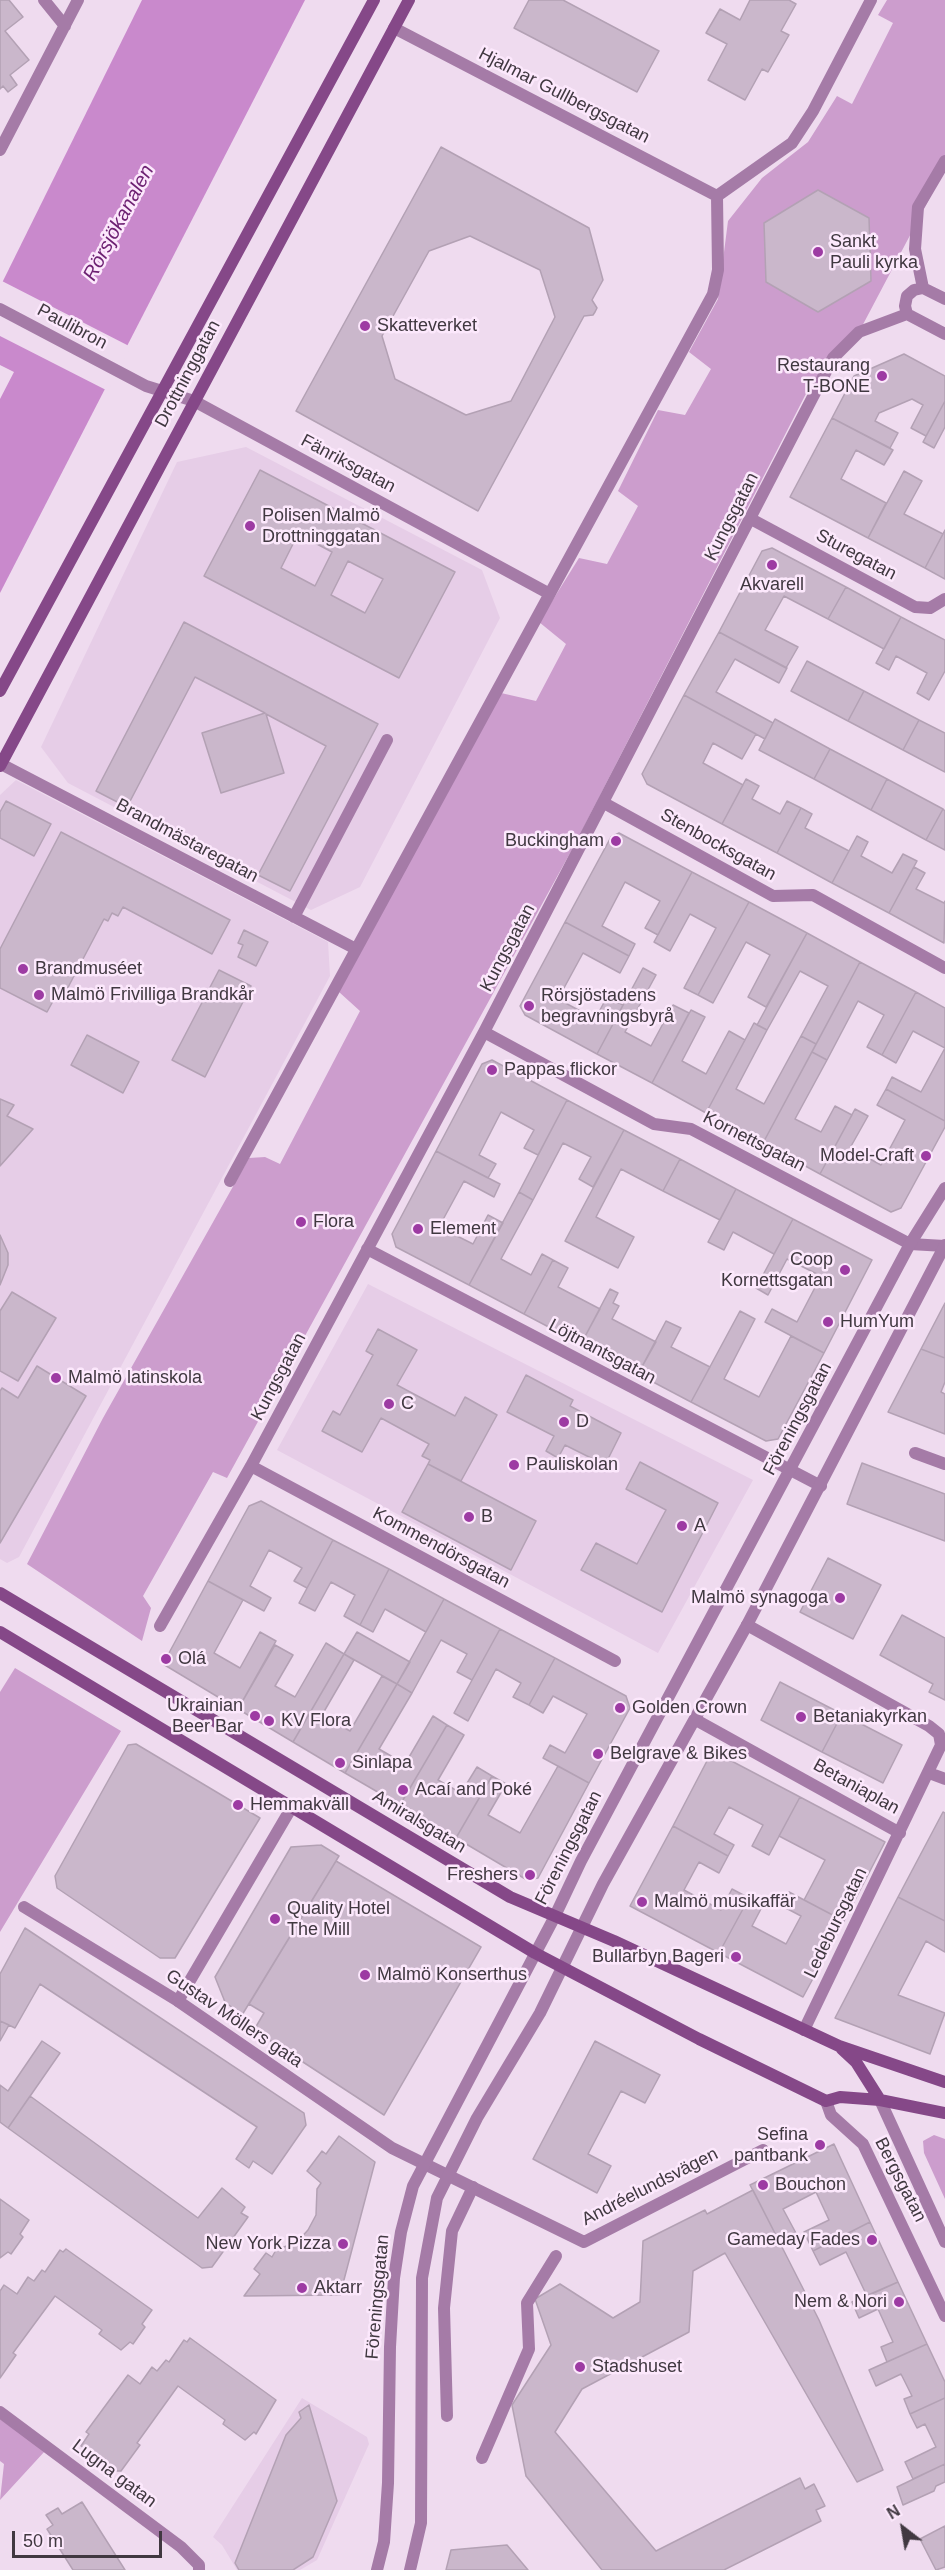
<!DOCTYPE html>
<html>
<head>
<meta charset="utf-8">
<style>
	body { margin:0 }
	#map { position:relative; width:945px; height:2570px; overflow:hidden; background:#efdbef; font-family:Arial,sans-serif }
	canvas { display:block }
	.north { position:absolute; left:873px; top:2498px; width:60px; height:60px; -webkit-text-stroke:4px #fce8fc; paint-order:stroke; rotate:329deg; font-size:16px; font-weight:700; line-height:24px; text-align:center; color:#403840 }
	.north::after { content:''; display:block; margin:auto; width:21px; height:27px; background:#403840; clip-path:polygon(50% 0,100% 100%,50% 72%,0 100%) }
	.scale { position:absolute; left:12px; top:2531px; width:150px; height:27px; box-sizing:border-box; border:3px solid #403840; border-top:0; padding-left:8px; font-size:18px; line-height:21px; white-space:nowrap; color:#403840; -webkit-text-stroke:4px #fce8fc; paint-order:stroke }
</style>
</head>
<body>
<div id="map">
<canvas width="945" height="2570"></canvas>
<div class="north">N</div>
<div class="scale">50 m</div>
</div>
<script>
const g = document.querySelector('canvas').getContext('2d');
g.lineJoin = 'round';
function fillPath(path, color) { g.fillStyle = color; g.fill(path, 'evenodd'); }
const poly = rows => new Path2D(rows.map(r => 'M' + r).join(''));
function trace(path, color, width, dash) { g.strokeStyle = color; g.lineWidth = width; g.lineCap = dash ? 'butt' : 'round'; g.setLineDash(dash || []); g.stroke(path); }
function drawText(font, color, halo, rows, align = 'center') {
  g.font = font + ' Arial,sans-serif'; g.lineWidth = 5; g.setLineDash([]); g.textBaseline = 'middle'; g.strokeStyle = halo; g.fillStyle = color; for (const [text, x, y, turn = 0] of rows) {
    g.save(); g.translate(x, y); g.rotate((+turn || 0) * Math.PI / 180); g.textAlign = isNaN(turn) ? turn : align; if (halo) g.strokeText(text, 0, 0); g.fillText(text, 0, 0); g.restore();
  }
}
fillPath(poly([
	[246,447,482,570,500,618,360,887,311,910,68,783,41,747,177,462],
	[16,780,328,942,330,976,19,1557,7,1563,0,1559,0,795],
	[368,1284,753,1480,658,1653,277,1450],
	[302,2398,367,2437,369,2444,317,2560,300,2570,237,2570,222,2545,213,2537]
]), '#e6cde7');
fillPath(poly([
	[887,0,945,0,945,169,859,332,812,382,575,844,227,1478,213,1472,143,1596,151,1608,142,1641,27,1564,103,1418,249,1158,265,1157,280,1164,360,1011,339,992,501,693,536,701,566,644,539,622,579,558,607,564,638,506,618,491,658,410,685,415,711,369,689,352,718,299,728,221,762,178,808,142,837,96,852,104,893,23,878,15],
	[15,1668,121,1731,0,1932,0,1692],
	[934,2135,945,2139,945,2199,924,2153,923,2141],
	[0,2419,45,2451,0,2500,4,2464,0,2461]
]), '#cc9dcd');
fillPath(poly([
	[142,0,305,0,0,593,0,287]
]), '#c989cc');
fillPath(poly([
	[0,280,131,347,108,391,0,336],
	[0,365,14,372,0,399]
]), '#efdbef');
const building = poly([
	[0,0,9,0,23,17,5,31,29,60,10,75,17,85,8,92,3,86,0,89,0,0],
	[529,0,563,0,659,51,637,92,514,28,529,0],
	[750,0,789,0,796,4,781,31,789,35,768,72,762,69,745,100,708,80,727,44,706,33,720,9,740,20,750,0],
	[441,147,589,228,603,280,592,300,597,308,595,312,593,315,584,316,478,511,296,411,441,147],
	[470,236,540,270,555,317,511,401,466,415,395,379,382,336,429,251,470,236],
	[818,190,869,218,871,281,818,312,766,282,764,223,818,190],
	[904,354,945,376,945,401,926,436,911,428,923,405,912,399,879,413,875,421,898,433,890,448,832,418,854,376,904,354],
	[945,401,945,427,934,448,923,442,945,401],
	[832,418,893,450,884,465,856,450,841,479,886,503,868,538,790,497,832,418],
	[260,470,455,572,399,678,204,576,260,470],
	[298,534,332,552,315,586,281,568,298,534],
	[348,561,383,579,365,613,331,595,348,561],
	[904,471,922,481,904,514,943,534,925,568,868,538,904,471],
	[945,530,945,579,925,568,945,530],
	[772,548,846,587,828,619,784,596,765,630,798,647,786,668,719,632,762,551,772,548],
	[846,587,901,617,884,649,828,619,846,587],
	[901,617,945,640,945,671,929,700,917,693,927,673,896,656,889,670,876,663,901,617],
	[184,622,378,724,290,891,258,875,326,746,266,714,284,773,221,793,202,733,265,713,195,677,127,807,96,791,184,622],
	[719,632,787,668,779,683,735,659,716,692,773,723,765,739,684,695,719,632],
	[807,661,864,691,848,721,791,691,807,661],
	[864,691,919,720,903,750,848,721,864,691],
	[684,695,756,734,742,759,713,743,703,763,743,785,722,824,647,784,642,774,684,695],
	[775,719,830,749,814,779,759,750,775,719],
	[919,720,945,733,945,772,903,750,919,720],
	[830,749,887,779,871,810,814,779,830,749],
	[746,779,759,786,752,799,780,814,787,801,801,808,777,853,722,824,746,779],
	[887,779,943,809,926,840,871,810,887,779],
	[6,801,51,824,34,856,0,838,0,812,6,801],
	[801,808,812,814,805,828,849,851,832,883,777,853,801,808],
	[943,809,945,811,945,850,926,840,943,809],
	[61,832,230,920,212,954,123,907,118,916,112,913,108,921,104,919,64,995,58,992,47,1012,0,988,0,949,61,832],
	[619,833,692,872,658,935,645,928,660,901,625,882,602,926,635,944,629,956,565,922,611,837,619,833],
	[857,836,868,842,861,856,892,873,903,854,917,861,889,913,832,883,857,836],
	[914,867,925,873,916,889,944,903,945,901,944,943,889,913,914,867],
	[692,872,749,902,698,995,684,988,716,928,690,914,670,951,654,942,692,872],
	[749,902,807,933,766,1007,748,997,770,955,746,942,713,1003,698,995,749,902],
	[565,922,629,956,620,973,583,953,558,999,595,1019,607,997,623,1005,597,1054,525,1015,520,1006,565,922],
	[244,930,268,942,256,966,238,957,243,945,238,943,244,930],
	[807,933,860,962,816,1044,801,1036,828,986,800,971,767,1030,757,1025,807,933],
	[860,962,916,992,882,1055,867,1047,884,1015,858,1001,827,1060,812,1052,860,962],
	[643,968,656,975,625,1032,651,1046,673,1005,689,1013,652,1083,597,1054,643,968],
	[219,970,251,986,205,1077,172,1060,219,970],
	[916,992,945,1008,945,1121,886,1089,892,1077,921,1092,945,1048,913,1031,896,1063,882,1055,916,992],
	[691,1010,705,1017,682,1061,706,1074,729,1031,745,1040,706,1113,652,1083,691,1010],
	[754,1023,767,1030,736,1089,764,1104,801,1036,816,1044,763,1143,706,1113,754,1023],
	[87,1035,139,1062,123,1093,71,1065,87,1035],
	[812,1052,827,1060,795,1119,821,1132,835,1106,852,1115,820,1174,763,1143,812,1052],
	[492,1060,567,1100,538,1155,524,1148,534,1130,501,1112,479,1155,496,1164,488,1178,436,1151,482,1064,492,1060],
	[886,1089,945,1121,945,1127,901,1208,891,1212,820,1174,855,1109,868,1116,850,1148,881,1165,905,1120,877,1105,886,1089],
	[0,1099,14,1105,7,1116,33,1129,0,1166,0,1099],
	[567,1100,624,1130,593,1187,579,1179,591,1157,563,1143,533,1200,519,1192,567,1100],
	[624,1130,680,1159,663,1191,621,1169,596,1217,634,1237,618,1268,565,1241,624,1130],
	[436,1151,500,1184,494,1197,464,1181,439,1227,473,1244,488,1215,503,1223,469,1285,396,1247,392,1234,436,1151],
	[680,1159,736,1189,720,1220,663,1191,680,1159],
	[736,1189,793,1219,774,1254,733,1232,724,1250,708,1242,736,1189],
	[519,1192,533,1200,501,1259,531,1275,542,1254,553,1260,524,1314,469,1285,519,1192],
	[793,1219,872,1260,824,1353,765,1322,772,1309,797,1322,821,1276,787,1259,768,1295,756,1288,793,1219],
	[0,1235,8,1253,8,1265,0,1285,0,1235],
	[553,1260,568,1268,558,1287,600,1309,581,1344,524,1314,553,1260],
	[610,1289,618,1293,613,1303,619,1306,612,1319,656,1342,638,1374,581,1344,610,1289],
	[12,1292,56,1318,18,1381,0,1371,0,1311,12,1292],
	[945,1303,945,1358,921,1349,945,1303],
	[740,1311,755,1319,724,1379,759,1397,791,1336,824,1353,778,1439,766,1441,691,1402,740,1311],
	[666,1321,681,1328,671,1347,710,1367,691,1402,638,1374,666,1321],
	[378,1329,417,1350,397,1385,455,1416,465,1397,497,1415,461,1481,428,1464,430,1460,422,1456,429,1444,381,1418,362,1452,322,1431,333,1411,340,1415,373,1355,366,1351,378,1329],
	[921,1349,945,1358,945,1382,941,1392,945,1394,945,1434,888,1412,921,1349],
	[37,1366,86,1396,0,1543,0,1391,2,1388,18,1398,37,1366],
	[526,1375,573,1400,570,1406,621,1433,605,1465,565,1445,558,1458,546,1451,554,1436,507,1412,526,1375],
	[640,1462,718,1503,662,1612,581,1570,596,1543,637,1564,666,1510,626,1489,640,1462],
	[862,1463,945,1494,945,1541,847,1504,862,1463],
	[428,1464,536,1521,511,1570,402,1512,428,1464],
	[261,1501,333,1540,307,1588,294,1581,302,1568,269,1550,250,1586,271,1598,264,1611,208,1581,249,1506,261,1501],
	[333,1540,389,1569,360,1625,344,1616,355,1595,331,1582,315,1611,299,1603,333,1540],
	[828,1558,881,1585,853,1639,800,1612,828,1558],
	[389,1569,444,1599,426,1632,385,1609,373,1632,360,1625,389,1569],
	[208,1581,243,1600,214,1653,240,1668,260,1632,276,1641,238,1709,163,1664,208,1581],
	[444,1599,500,1629,472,1680,457,1672,467,1654,441,1640,412,1693,397,1684,444,1599],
	[902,1615,945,1638,945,1700,929,1692,933,1684,880,1655,902,1615],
	[500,1629,555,1658,529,1705,513,1697,521,1683,496,1669,468,1721,454,1713,500,1629],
	[357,1632,410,1662,397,1684,344,1654,357,1632],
	[326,1643,344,1654,293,1742,238,1709,275,1645,293,1655,275,1686,295,1697,326,1643],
	[344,1654,354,1660,322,1715,350,1731,382,1676,397,1684,345,1773,293,1742,344,1654],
	[555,1658,626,1696,630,1708,589,1783,543,1758,550,1745,565,1753,587,1714,553,1696,543,1713,529,1705,555,1658],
	[780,1682,842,1714,822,1752,761,1720,780,1682],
	[397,1684,412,1693,379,1749,405,1764,433,1716,447,1725,400,1805,345,1773,397,1684],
	[842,1714,902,1745,883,1783,822,1752,842,1714],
	[447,1725,464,1735,438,1780,461,1793,477,1767,492,1776,456,1838,400,1805,447,1725],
	[136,1744,260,1818,175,1958,160,1958,57,1888,55,1876,128,1745,136,1744],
	[722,1756,800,1797,769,1855,752,1846,763,1825,729,1807,714,1834,734,1845,728,1856,673,1826,708,1759,722,1756],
	[558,1766,589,1783,538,1878,527,1880,456,1838,492,1776,506,1784,488,1815,520,1833,558,1766],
	[800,1797,885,1842,844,1921,804,1900,825,1860,779,1836,800,1797],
	[943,1812,945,1813,945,1921,898,1897,943,1812],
	[673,1826,728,1856,719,1873,699,1862,684,1890,721,1910,732,1889,749,1898,719,1953,630,1906,673,1826],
	[321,1845,339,1856,242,2015,225,2002,215,1977,291,1847,321,1845],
	[336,1861,481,1947,384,2115,254,2030,264,2013,249,2004,336,1861],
	[789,1892,844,1921,803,1997,719,1953,749,1898,763,1905,752,1926,786,1944,801,1916,782,1906,789,1892],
	[898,1897,945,1921,945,1952,926,1941,898,1995,945,2013,930,2054,835,2018,898,1897],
	[25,1928,304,2113,306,2125,272,2174,253,2161,249,2168,236,2159,257,2127,40,1984,15,2028,0,2021,0,1974,25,1928],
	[0,2021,9,2025,0,2041,0,2021],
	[42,2041,60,2053,8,2128,0,2122,0,2085,8,2091,42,2041],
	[595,2041,660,2075,645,2103,621,2091,588,2154,611,2166,597,2193,533,2159,595,2041],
	[30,2096,198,2218,222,2188,245,2207,241,2213,248,2217,212,2267,202,2268,8,2128,30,2096],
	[339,2136,375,2162,340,2295,244,2296,260,2274,254,2269,266,2253,272,2257,276,2250,297,2242,308,2230,316,2215,317,2189,321,2183,307,2171,322,2151,326,2154,339,2136],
	[834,2144,870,2222,813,2251,804,2232,829,2220,816,2192,783,2209,797,2235,781,2245,750,2185,834,2144],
	[753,2190,819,2320,883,2470,857,2482,725,2253,693,2271,689,2332,582,2389,555,2432,656,2551,800,2478,805,2489,814,2484,825,2506,816,2510,821,2521,724,2570,602,2570,526,2476,512,2405,551,2345,535,2299,560,2284,613,2318,640,2302,643,2241,705,2210,707,2214,753,2190],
	[0,2199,29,2220,20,2234,23,2237,11,2254,8,2252,0,2258,0,2199],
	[870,2222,898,2282,867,2296,846,2252,820,2265,813,2251,870,2222],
	[66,2249,152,2310,142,2324,145,2327,133,2344,130,2342,121,2350,99,2334,102,2330,55,2296,13,2353,16,2355,0,2378,0,2291,4,2285,17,2294,28,2277,34,2281,42,2270,45,2272,60,2250,63,2252,66,2249],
	[898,2282,927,2344,887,2362,881,2347,893,2342,878,2309,859,2318,852,2302,898,2282],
	[190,2338,276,2400,256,2434,254,2432,245,2440,223,2424,225,2420,178,2386,137,2443,140,2445,121,2471,116,2471,81,2446,89,2434,86,2432,128,2375,140,2384,152,2367,157,2371,166,2360,169,2362,184,2340,187,2342,190,2338],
	[927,2344,945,2382,945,2398,910,2414,904,2399,912,2396,901,2374,876,2386,869,2370,927,2344],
	[945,2398,945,2464,913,2479,905,2462,936,2447,925,2424,917,2428,910,2414,945,2398],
	[309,2405,337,2501,313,2557,293,2570,239,2570,235,2563,286,2435,301,2418,299,2412,309,2405],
	[945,2464,945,2482,936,2486,934,2491,903,2505,897,2487,945,2464],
	[82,2502,125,2570,73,2570,47,2529,53,2525,46,2515,58,2508,62,2514,82,2502],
	[945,2526,945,2567,936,2570,920,2539,945,2526],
	[507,2545,528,2570,446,2570,451,2550,507,2545]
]);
fillPath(building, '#cab7cb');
trace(building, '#b3a1b4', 1.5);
trace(poly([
	[24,1907,178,2001],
	[447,2416,444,2308,452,2231,473,2187],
	[482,2458,529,2349,527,2303,556,2256]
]), '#a57ba7', 12);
trace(poly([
	[44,0,65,26],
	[394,28,717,196],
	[0,150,78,0],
	[923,288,915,249,918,207,945,161],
	[945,299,923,288,914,290,907,296,905,306,907,314,945,334],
	[0,309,146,386,194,401,548,593],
	[751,519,915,607,930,608,945,599],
	[1,764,356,949],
	[604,803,773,896,813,895,945,968],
	[294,917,387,740],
	[484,1032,654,1124,691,1129,910,1244,945,1246],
	[230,1181,713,294,718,270,717,196,792,143,813,111,871,0],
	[367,1249,821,1486],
	[915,1453,945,1464],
	[251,1466,615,1661],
	[747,1625,929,1726,939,1734,941,1745,804,2030],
	[160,1626,251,1466,484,1032,833,358,859,332,907,314],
	[696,1720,900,1833],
	[929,1773,945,1779],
	[293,1805,178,2001,392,2148,584,2242,763,2150],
	[0,2412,181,2547,199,2565,199,2570]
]), '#a57ba7', 12);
trace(poly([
	[880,2100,945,2242],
	[826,2101,831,2115,863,2144,945,2316],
	[377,2570,384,2542,388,2483,390,2347,394,2278,401,2232,413,2186,554,1918,581,1861,910,1244,945,1188],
	[410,2570,421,2523,422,2278,437,2198,477,2118,540,2013,603,1884,747,1625,945,1245]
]), '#a57ba7', 12);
trace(poly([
	[0,691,374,0],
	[0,766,409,0],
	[0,1593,510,1897,614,1941,839,2046,945,2082],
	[0,1632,535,1953,699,2039,826,2101,840,2097,880,2100,945,2113],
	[842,2049,856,2062,880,2100]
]), '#854888', 12);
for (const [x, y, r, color] of [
	[818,252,6,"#9d3ba3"],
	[365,326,6,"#9d3ba3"],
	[882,376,6,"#9d3ba3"],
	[250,526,6,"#9d3ba3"],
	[772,565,6,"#9d3ba3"],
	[616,841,6,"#9d3ba3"],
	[23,969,6,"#9d3ba3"],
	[39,995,6,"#9d3ba3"],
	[529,1006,6,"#9d3ba3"],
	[492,1070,6,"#9d3ba3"],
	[926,1156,6,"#9d3ba3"],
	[301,1222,6,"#9d3ba3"],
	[418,1229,6,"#9d3ba3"],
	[845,1270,6,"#9d3ba3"],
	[828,1322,6,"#9d3ba3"],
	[56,1378,6,"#9d3ba3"],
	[389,1404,6,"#9d3ba3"],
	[564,1422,6,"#9d3ba3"],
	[514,1465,6,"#9d3ba3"],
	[469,1517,6,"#9d3ba3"],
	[682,1526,6,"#9d3ba3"],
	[840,1598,6,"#9d3ba3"],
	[166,1659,6,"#9d3ba3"],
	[620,1708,6,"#9d3ba3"],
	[255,1716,6,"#9d3ba3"],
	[801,1717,6,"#9d3ba3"],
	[269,1721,6,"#9d3ba3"],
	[598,1754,6,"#9d3ba3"],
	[340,1763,6,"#9d3ba3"],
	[403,1790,6,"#9d3ba3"],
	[238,1805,6,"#9d3ba3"],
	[530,1875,6,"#9d3ba3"],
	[642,1902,6,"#9d3ba3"],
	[275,1919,6,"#9d3ba3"],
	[736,1957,6,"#9d3ba3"],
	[365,1975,6,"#9d3ba3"],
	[820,2145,6,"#9d3ba3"],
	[763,2185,6,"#9d3ba3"],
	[872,2240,6,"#9d3ba3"],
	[343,2244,6,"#9d3ba3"],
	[302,2288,6,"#9d3ba3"],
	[899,2302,6,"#9d3ba3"],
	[580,2367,6,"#9d3ba3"]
]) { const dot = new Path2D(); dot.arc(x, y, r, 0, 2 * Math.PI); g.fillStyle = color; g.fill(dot); trace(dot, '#fce8fc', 2); }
drawText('18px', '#403840', '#fce8fc', [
	["Hjalmar Gullbergsgatan",564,96,27],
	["Paulibron",72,327,28],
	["Drottninggatan",188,374,-62],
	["Fänriksgatan",348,464,28],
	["Kungsgatan",732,517,-63],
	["Sturegatan",856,555,28],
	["Brandmästaregatan",187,841,28],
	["Stenbocksgatan",718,845,29],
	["Kungsgatan",508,948,-62],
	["Kornettsgatan",754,1142,27],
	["Löjtnantsgatan",602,1352,28],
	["Kungsgatan",279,1377,-62],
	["Föreningsgatan",798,1419,-62],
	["Kommendörsgatan",441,1548,28],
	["Betaniaplan",856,1787,29],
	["Amiralsgatan",419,1822,31],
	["Föreningsgatan",569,1848,-63],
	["Ledebursgatan",836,1923,-64],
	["Gustav Möllers gata",234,2019,34],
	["Bergsgatan",900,2180,63],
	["Andréelundsvägen",650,2187,-27],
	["Föreningsgatan",378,2297,-85],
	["Lugna gatan",114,2474,37]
]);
drawText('18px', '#403840', '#fce8fc', [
	["Sankt",830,242],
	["Pauli kyrka",830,263],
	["Skatteverket",377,326],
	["Restaurang",870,366,"right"],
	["T-BONE",870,387,"right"],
	["Polisen Malmö",262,516],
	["Drottninggatan",262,537],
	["Akvarell",772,585,"center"],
	["Buckingham",604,841,"right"],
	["Brandmuséet",35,969],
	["Malmö Frivilliga Brandkår",51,995],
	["Rörsjöstadens",541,996],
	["begravningsbyrå",541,1017],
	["Pappas flickor",504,1070],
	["Model-Craft",914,1156,"right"],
	["Flora",313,1222],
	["Element",430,1229],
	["Coop",833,1260,"right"],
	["Kornettsgatan",833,1281,"right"],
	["HumYum",840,1322],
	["Malmö latinskola",68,1378],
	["C",401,1404],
	["D",576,1422],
	["Pauliskolan",526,1465],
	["B",481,1517],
	["A",694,1526],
	["Malmö synagoga",828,1598,"right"],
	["Olá",178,1659],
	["Ukrainian",243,1706,"right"],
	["Beer Bar",243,1727,"right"],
	["Golden Crown",632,1708],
	["Betaniakyrkan",813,1717],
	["KV Flora",281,1721],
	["Belgrave & Bikes",610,1754],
	["Sinlapa",352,1763],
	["Acaí and Poké",415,1790],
	["Hemmakväll",250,1805],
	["Freshers",518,1875,"right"],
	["Malmö musikaffär",654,1902],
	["Quality Hotel",287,1909],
	["The Mill",287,1930],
	["Bullarbyn Bageri",724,1957,"right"],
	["Malmö Konserthus",377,1975],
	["Sefina",808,2135,"right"],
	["pantbank",808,2156,"right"],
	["Bouchon",775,2185],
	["Gameday Fades",860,2240,"right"],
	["New York Pizza",331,2244,"right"],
	["Aktarr",314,2288],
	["Nem & Nori",887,2302,"right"],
	["Stadshuset",592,2367]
], 'left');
drawText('italic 20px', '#6e2273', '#fce8fc', [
	["Rörsjökanalen",119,223,-62]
]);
</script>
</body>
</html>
